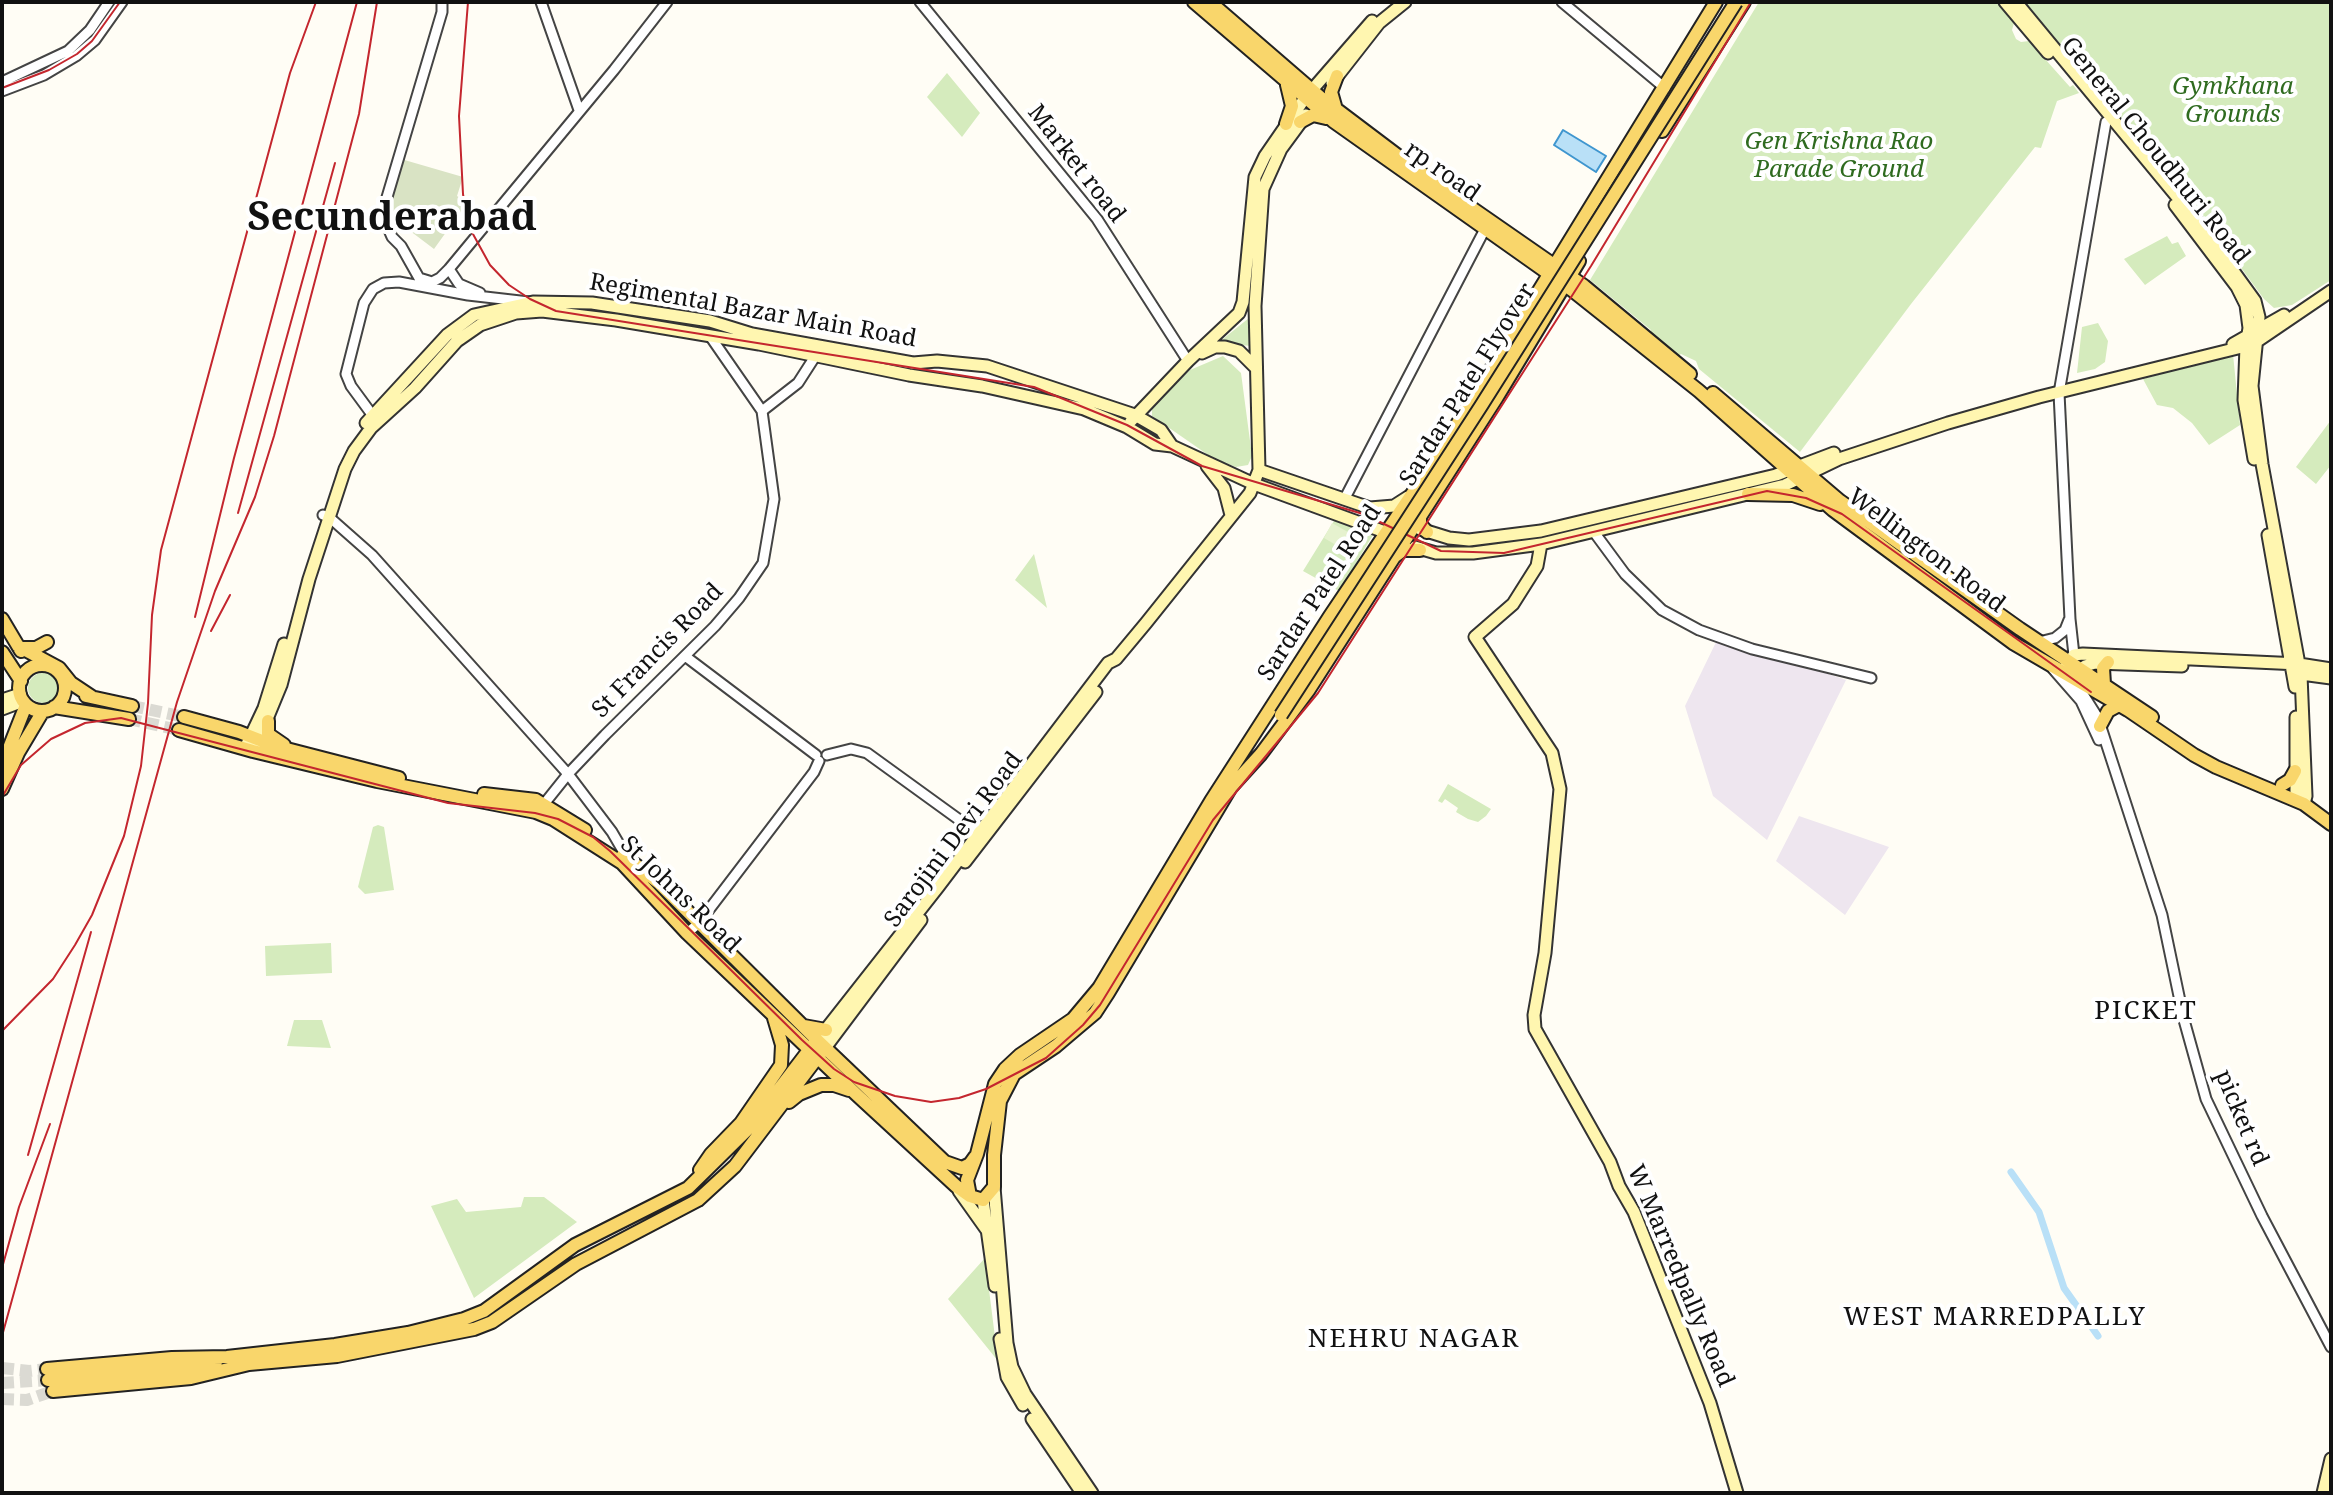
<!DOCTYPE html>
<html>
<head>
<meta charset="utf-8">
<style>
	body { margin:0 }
	#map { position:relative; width:2333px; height:1495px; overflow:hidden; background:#fffdf5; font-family:"Noto Serif",serif }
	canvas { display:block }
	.frame { position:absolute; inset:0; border:4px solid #111; pointer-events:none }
</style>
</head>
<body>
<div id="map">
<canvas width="2333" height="1495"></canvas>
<div class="frame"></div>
</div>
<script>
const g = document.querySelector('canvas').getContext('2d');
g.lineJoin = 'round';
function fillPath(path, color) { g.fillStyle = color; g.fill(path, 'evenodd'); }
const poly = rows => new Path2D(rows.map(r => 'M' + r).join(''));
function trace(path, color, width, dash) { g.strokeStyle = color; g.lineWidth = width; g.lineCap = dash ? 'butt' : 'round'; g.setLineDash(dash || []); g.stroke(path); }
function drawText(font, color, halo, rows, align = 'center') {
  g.font = font + ' "Noto Serif",serif'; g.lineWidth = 8; g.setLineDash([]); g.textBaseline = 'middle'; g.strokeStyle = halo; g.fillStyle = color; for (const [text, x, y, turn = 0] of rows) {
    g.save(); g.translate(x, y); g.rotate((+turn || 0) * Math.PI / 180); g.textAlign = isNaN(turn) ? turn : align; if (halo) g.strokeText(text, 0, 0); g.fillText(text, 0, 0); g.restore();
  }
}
fillPath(poly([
	[1719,636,1846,680,1767,840,1713,796,1685,706],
	[1799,816,1889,847,1845,915,1776,861]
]), '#eee6ef');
fillPath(poly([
	[1759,2,1997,2,2014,23,2012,30,2016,39,2021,42,2029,41,2070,87,2073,85,2079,93,2057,101,2041,148,2035,147,1911,304,1800,452,1699,369,1696,361,1681,354,1678,356,1650,332,1651,330,1590,280],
	[2021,2,2331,2,2331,280,2292,305,2274,308,2264,299,2205,219],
	[947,73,980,113,962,137,927,97],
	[2167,236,2172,244,2178,242,2186,256,2145,285,2124,259],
	[1249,318,1252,346,1218,343],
	[2098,323,2108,341,2105,362,2095,369,2077,373,2082,327],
	[2233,354,2240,425,2209,445,2192,423,2173,408,2157,405,2143,379],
	[1223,356,1241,373,1252,456,1248,465,1236,467,1214,459,1152,416,1152,408,1190,370],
	[2331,420,2331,465,2316,484,2296,467],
	[1337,516,1373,535,1339,591,1303,571],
	[1034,554,1047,608,1015,580],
	'28 688a15 15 0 1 1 30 0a15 15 0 1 1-30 0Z',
	[1448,784,1491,809,1486,816,1478,822,1468,819,1456,812,1458,808,1445,799,1442,803,1438,801],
	[378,825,384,827,394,890,365,894,358,887,373,827],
	[331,943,332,973,266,976,265,946],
	[294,1020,322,1020,331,1048,287,1046],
	[524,1197,544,1197,577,1222,474,1298,431,1206,457,1199,466,1212,521,1207],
	[985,1258,998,1361,948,1299]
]), '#d5ebbd');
fillPath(poly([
	[401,159,463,177,457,196,467,203,434,249,393,218,387,208]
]), '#d9e3c4');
fillPath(poly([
	[1332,523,1362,540,1353,555,1324,538]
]), '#e6f2cf');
const water = poly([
	[1563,130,1606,156,1596,172,1554,145,1563,130]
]);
fillPath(water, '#b9e0f7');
trace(water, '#3f96cf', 2);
trace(poly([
	[2011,1172,2039,1212,2064,1288,2098,1336]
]), '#b9e0f7', 7);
trace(poly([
	[132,706,184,717],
	[129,719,179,730],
	[2,1368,29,1371,47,1369],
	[2,1383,48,1380],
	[2,1399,27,1400,53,1391]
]), '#dbdad3', 12, [12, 6]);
const tertiary = poly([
	[442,2,442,12,382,214,392,237,401,246,419,278,432,282,440,278,449,269,614,70,667,2],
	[541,2,579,110],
	[920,2,1097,219,1188,361],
	[1562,2,1665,88],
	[2,82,68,51,90,30,109,2],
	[2,91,44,75,76,56,95,40,122,2],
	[449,269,459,284,480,293],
	[762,411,798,383,816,355],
	[376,420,351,386,346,374,364,303,373,289,384,283,399,282,468,295,529,302],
	[1345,498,1485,229],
	[323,515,329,517,372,555,568,774,612,832,626,856,624,860],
	[1594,532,1625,574,1662,610,1699,630,1752,649,1871,678],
	[2039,642,2055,638,2065,630,2069,620],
	[2074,655,2070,619,2059,393,2106,122],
	[685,656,816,755],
	[2053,669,2081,701,2099,740],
	[2074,680,2098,718,2162,915,2184,1020,2206,1099,2262,1216,2331,1347],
	[827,755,851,749,867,753,983,837],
	[544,804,568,774,605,735,715,626,739,598,763,563,774,499,762,411,710,336],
	[687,933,698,924,814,772,819,761]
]);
const secondary = poly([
	[2005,2,2048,53],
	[2016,2,2197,221,2255,301,2259,317,2252,386,2262,464,2301,675,2306,796,2304,804],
	[1332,83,1379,23,1405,2],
	[2175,205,2237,287,2246,305,2249,328,2246,346,2244,400,2254,459],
	[2233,344,2284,315],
	[1202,353,1215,347,1225,347,1239,351,1256,368],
	[1131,421,1188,361,1239,313,1243,302,1255,177,1265,156,1305,98,1372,21],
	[366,423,447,335,474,315,533,302,592,303,710,321,752,334,913,363,937,361,987,366,1135,415,1161,430,1172,446],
	[1207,466,1224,488,1231,515],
	[1259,470,1370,508,1394,506,1408,497],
	[1420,529,1449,538,1469,540,1541,531,1776,475,1834,453],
	[2268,535,2295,687],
	[1541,544,1537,566,1513,604,1475,637,1552,753,1560,789,1545,953,1534,1015,1535,1029,1610,1162,1619,1186,1634,1212,1710,1403,1737,1493],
	[1415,547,1436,553,1473,553,1541,544,1785,485,1839,459,1948,423,2039,397,2246,346,2256,342,2331,291],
	[2064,669,2074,655,2083,654,2299,664,2331,669],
	[2294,673,2331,678],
	[2077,676,2085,666,2095,663,2182,666],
	[2,700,20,694],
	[2,709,23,701],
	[2296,717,2296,800],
	[247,744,264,708,284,644],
	[255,748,281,685,309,579,345,469,354,451,371,428,415,388,457,341,480,325,516,313,542,311,616,320,759,344,909,375,982,386,1084,409,1127,427,1155,444,1172,446,1254,484,1393,535],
	[965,862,1096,692],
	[820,1037,938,887,1108,663,1116,659,1146,623,1250,493,1259,470,1255,306,1263,189,1281,149,1306,115],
	[825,1048,921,920],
	[994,1187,1007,1343,1012,1367,1025,1394,1092,1493],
	[959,1191,986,1229],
	[983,1200,995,1286],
	[1000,1339,1007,1377,1023,1405],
	[1032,1419,1082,1493],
	[2323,1493,2331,1459]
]);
const primary = poly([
	[1194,2,1333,121,1572,290,1699,391,1833,510,2013,643,2128,710,2194,755,2216,767,2304,804,2331,824],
	[1210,2,1320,97,1414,168,1584,286,1690,374],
	[1335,106,1331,92,1337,76],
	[1300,122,1313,115,1326,118],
	[1286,124,1292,106,1287,85],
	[1662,131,1744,2],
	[1713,393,1840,501,2020,629,2152,717],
	[1748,494,1793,495,1820,504],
	[1415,518,1420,516,1420,524,1427,532],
	[1394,557,1403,550,1420,550],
	[2,619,21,651],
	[18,646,59,668,71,683,92,697],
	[24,648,36,648,47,642],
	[2,652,21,681],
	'19 688a23 23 0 1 1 46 0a23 23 0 1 1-46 0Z',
	[2104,684,2103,668,2108,662],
	[86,696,132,706],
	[54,707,129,719],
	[184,717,239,732,275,746,399,778],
	[268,721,268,734,284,745],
	[2100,726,2108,711,2119,705],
	[179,730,253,751,377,781,536,812,553,819,622,863,687,933,857,1095,956,1186,970,1196,983,1200,994,1187,994,1155,1000,1101,1014,1074,1056,1046,1076,1029,1095,1013,1108,993,1231,787,1261,754,1308,691,1497,397,1579,261],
	[2,766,26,705],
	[2282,785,2290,780,2295,771],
	[2,789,18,753,43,711],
	[484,794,536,800,585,830],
	[623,855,659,883,817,1040,945,1162,962,1168,970,1164,975,1157],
	[804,1026,826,1030],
	[789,1102,799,1094,821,1085,834,1085,849,1090],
	[700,1170,711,1154,741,1123,781,1065,782,1045,774,1018],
	[970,1196,967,1180,977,1154,995,1084,1005,1069,1020,1055,1073,1019,1099,988,1211,801,1330,616,1439,454,1716,2],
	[47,1369,172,1358,227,1357,335,1345,408,1333,464,1319,484,1311,575,1245,688,1188,750,1127,813,1045],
	[48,1380,190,1368,216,1362],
	[53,1391,191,1378,249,1364,337,1356,474,1329,492,1322,576,1264,698,1200,735,1166,823,1050]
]);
trace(tertiary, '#444', 13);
trace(secondary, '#333', 15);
trace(primary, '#222', 16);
trace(tertiary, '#fff', 9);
trace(secondary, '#fff6b0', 11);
trace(primary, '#f9d66b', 12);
trace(poly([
	[468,2,459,116,463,194,468,225,490,265,509,285,530,299,556,311,1034,387,1127,425,1202,466,1363,514,1441,551,1504,553,1767,491,1806,498,1842,514,2091,692],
	[2,88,49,70,77,54,92,41,120,2],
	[238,513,335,163],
	[195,617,234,458,357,2],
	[211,631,230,595],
	[2,797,21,765,51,739,85,723,121,718,448,803,535,813,558,819,593,837,610,851,802,1040,834,1069,854,1082,895,1096,931,1102,959,1098,986,1089,1046,1058,1083,1025,1100,1005,1213,820,1318,693,1591,266,1751,2],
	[2,1031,53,979,75,945,92,915,124,836,141,766,148,703,152,615,161,550,290,73,316,2],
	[28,1155,91,932],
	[2,1268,19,1207,50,1124],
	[2,1336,177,702,215,591,255,497,274,436,359,114,377,2]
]), '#c4262e', 2);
const primaryBridge = poly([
	[1281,715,1481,406,1736,2]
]);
trace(primaryBridge, '#222', 16, []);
trace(primaryBridge, '#f9d66b', 12);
drawText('italic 24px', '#2f6b1f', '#fff', [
	["Gymkhana",2233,87],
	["Grounds",2233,115],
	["Gen Krishna Rao",1839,142],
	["Parade Ground",1839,170]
]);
drawText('24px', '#111', '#fff', [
	["General Choudhuri Road",2155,151,51],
	["Market road",1076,164,52],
	["rp road",1442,172,35],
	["Regimental Bazar Main Road",753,311,10],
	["Sardar Patel Flyover",1468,385,-58],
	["Wellington Road",1926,551,37],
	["Sardar Patel Road",1320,593,-57],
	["St Francis Road",658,651,-46],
	["Sarojini Devi Road",954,840,-53],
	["St Johns Road",680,895,44],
	["picket rd",2241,1118,67],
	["W Marredpally Road",1680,1276,67]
]);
g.letterSpacing = '2px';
drawText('26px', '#111', '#fff', [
	["PICKET",2146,1012],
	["WEST MARREDPALLY",1995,1318],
	["NEHRU NAGAR",1414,1340]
]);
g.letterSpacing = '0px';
drawText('bold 40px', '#111', '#fff', [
	["Secunderabad",392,219]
]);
</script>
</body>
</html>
